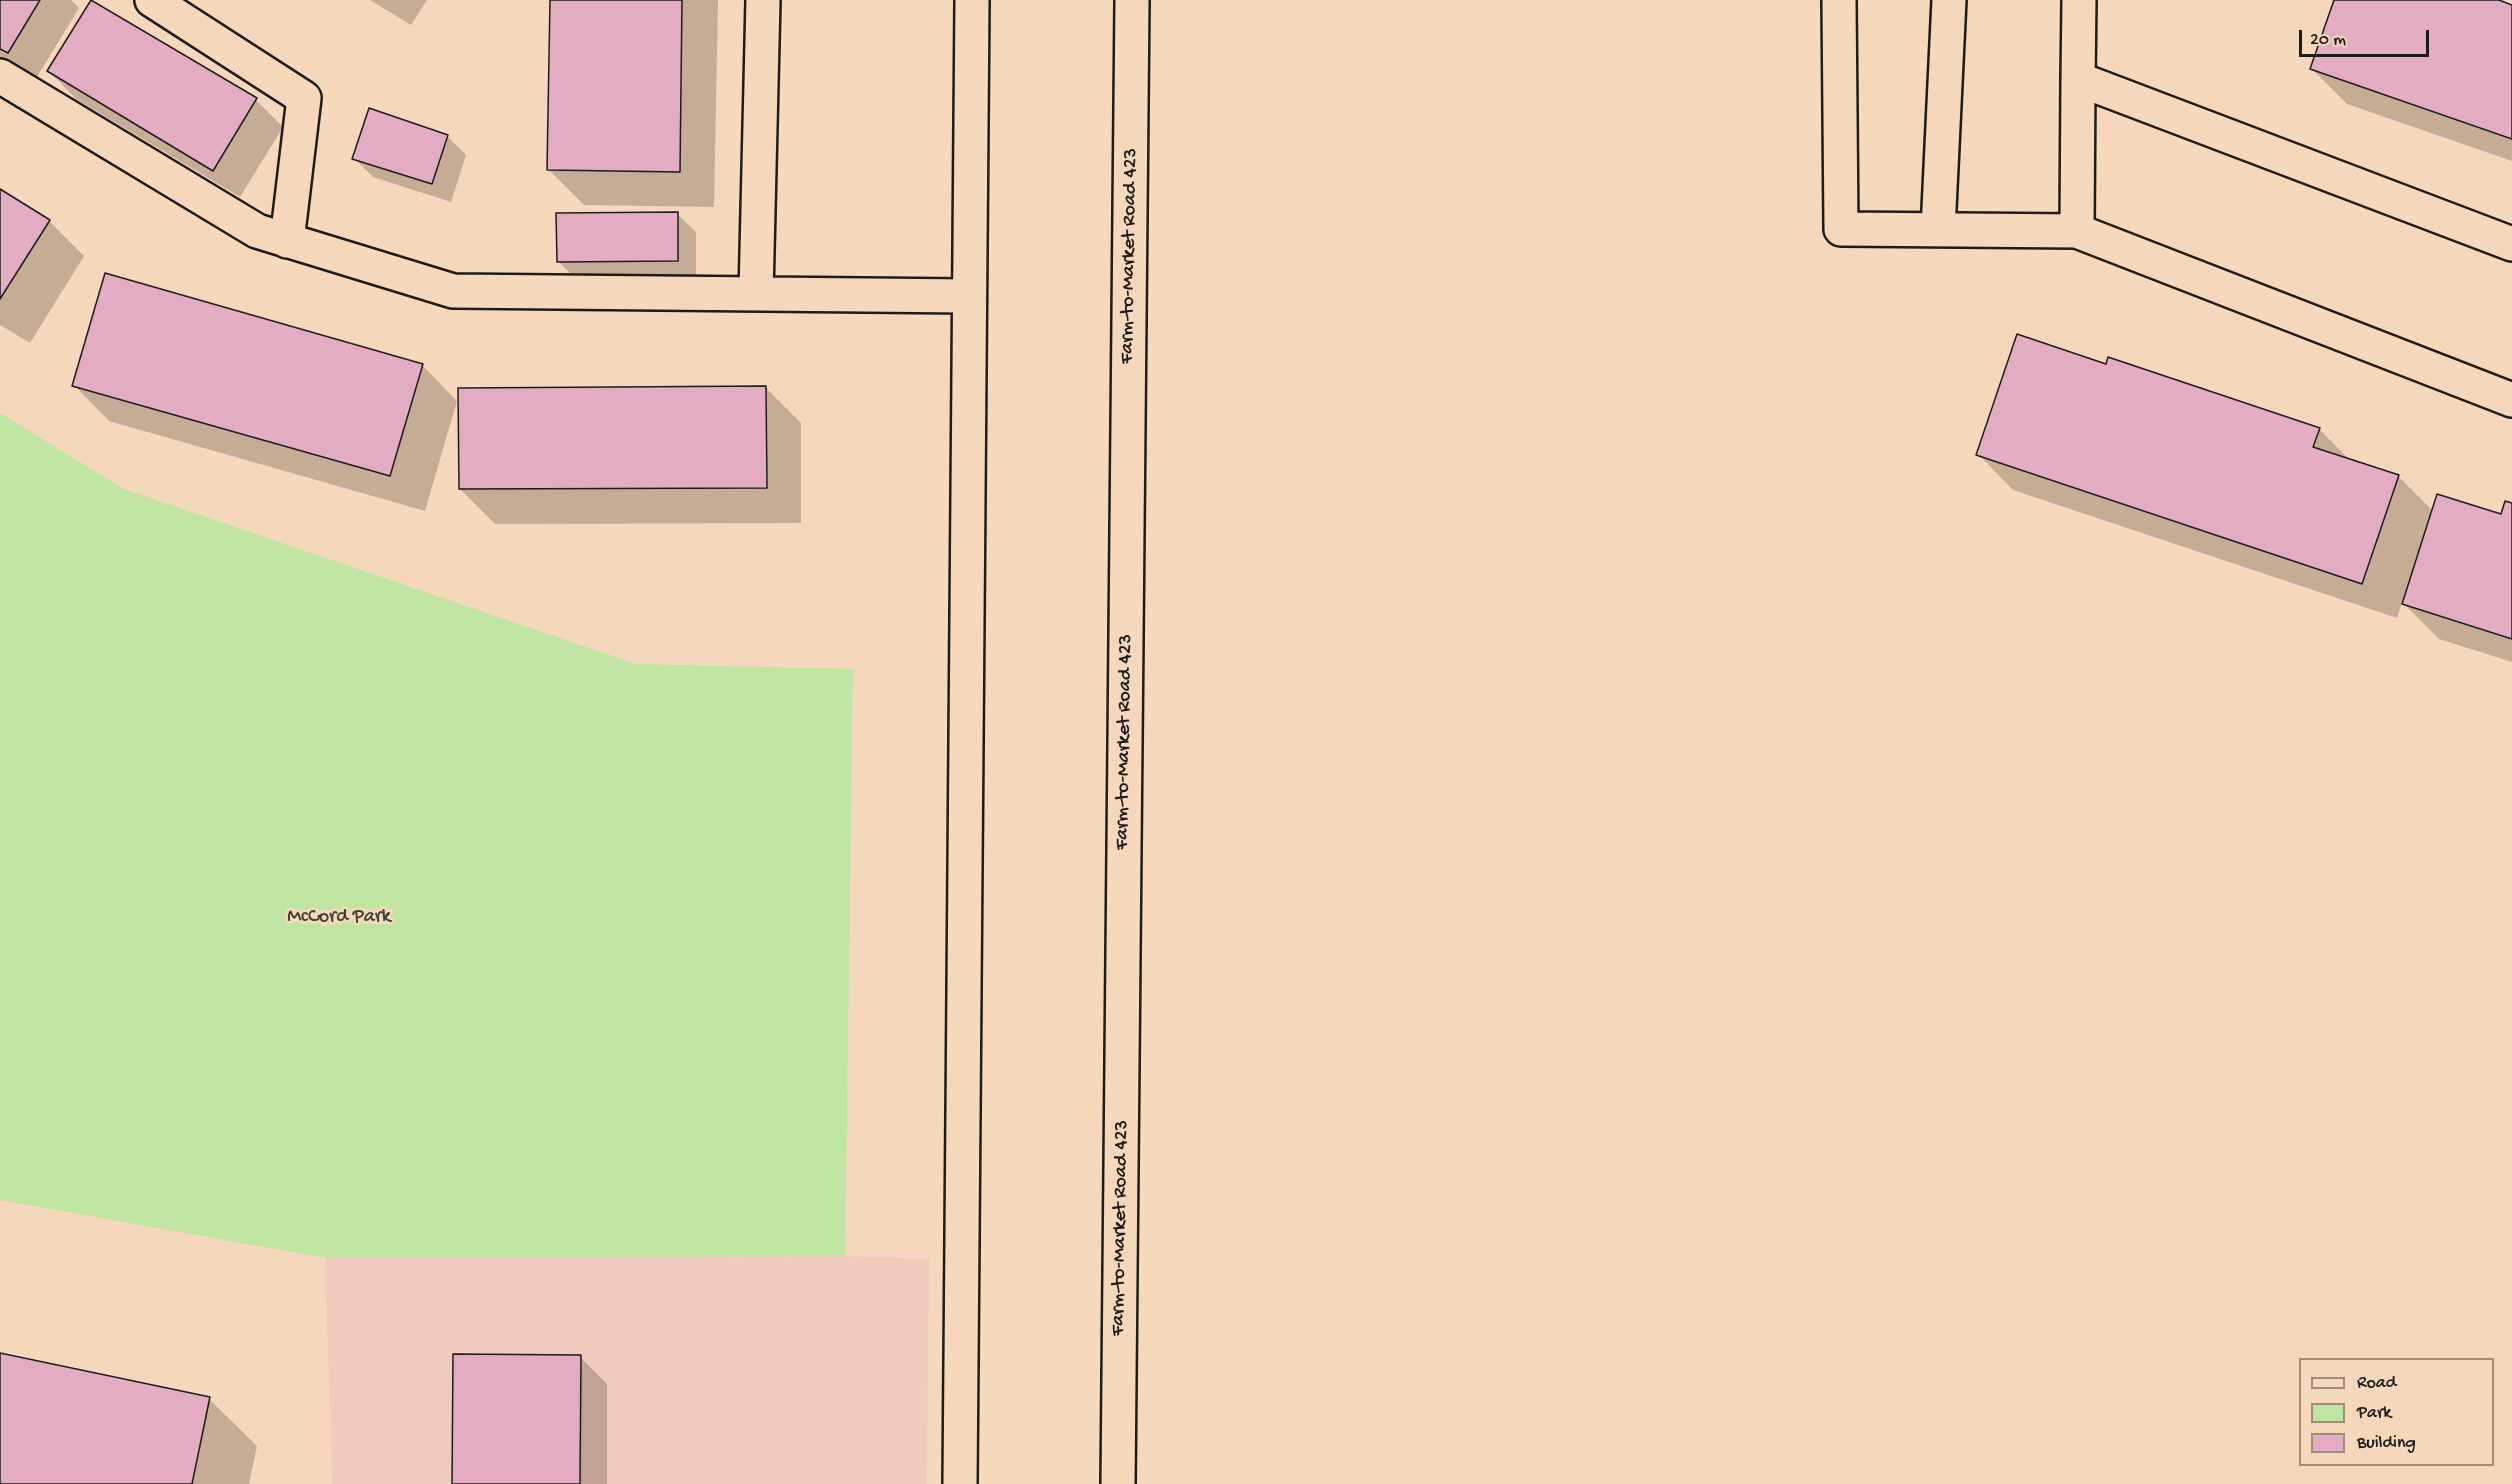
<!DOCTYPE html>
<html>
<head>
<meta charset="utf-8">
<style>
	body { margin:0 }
	#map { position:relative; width:2512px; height:1484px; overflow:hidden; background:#f5d8bb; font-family:"Gochi Hand",sans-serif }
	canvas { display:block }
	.legend { position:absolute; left:2299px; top:1358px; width:195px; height:108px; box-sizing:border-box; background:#f5d8bb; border:2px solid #9e8d7b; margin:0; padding:8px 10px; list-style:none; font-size:18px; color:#1c1c1c }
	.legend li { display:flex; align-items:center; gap:12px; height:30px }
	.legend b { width:30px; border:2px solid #9e8d7b }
	.scale { position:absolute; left:2299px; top:30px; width:130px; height:27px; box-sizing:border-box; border:3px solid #1c1c1c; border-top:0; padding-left:8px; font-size:18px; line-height:21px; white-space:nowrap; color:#1c1c1c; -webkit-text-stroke:4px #f5d8bb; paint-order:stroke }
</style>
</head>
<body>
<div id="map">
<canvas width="2512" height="1484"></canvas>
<ul class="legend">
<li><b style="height:8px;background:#f5d8bb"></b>Road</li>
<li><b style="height:16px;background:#bfe5a0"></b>Park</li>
<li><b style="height:16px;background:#e3acc2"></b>Building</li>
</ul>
<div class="scale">20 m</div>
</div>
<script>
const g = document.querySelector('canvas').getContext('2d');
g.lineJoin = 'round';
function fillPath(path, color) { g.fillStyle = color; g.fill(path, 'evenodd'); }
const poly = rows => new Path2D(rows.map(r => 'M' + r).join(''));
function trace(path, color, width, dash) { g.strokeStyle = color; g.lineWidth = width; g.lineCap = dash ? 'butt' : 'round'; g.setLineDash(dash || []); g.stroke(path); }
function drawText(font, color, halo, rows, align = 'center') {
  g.font = font + ' "Gochi Hand",sans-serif'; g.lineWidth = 6; g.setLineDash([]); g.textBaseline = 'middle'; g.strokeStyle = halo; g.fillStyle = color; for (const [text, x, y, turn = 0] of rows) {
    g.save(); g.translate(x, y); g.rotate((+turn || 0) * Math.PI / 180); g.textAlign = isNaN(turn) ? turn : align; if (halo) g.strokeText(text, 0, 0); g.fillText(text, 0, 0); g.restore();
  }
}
fillPath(poly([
	[845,1256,929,1259,927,1484,332,1484,325,1258]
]), '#f0cbbd');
fillPath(poly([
	[0,413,124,489,636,664,853,669,845,1256,325,1258,0,1200]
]), '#bfe5a0');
fillPath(poly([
	[0,0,71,0,79,8,35,80,0,58],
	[370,0,427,0,411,25],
	[551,0,718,0,714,207,584,205,549,170],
	[2335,0,2494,0,2512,6,2512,161,2347,104,2311,68],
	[49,71,256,100,283,127,240,197,76,99],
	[447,136,466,155,451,202,373,177,354,158],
	[0,191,49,221,84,256,30,343,0,325],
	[677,214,696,232,696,279,577,280,558,261],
	[422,365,457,401,425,511,109,421,74,385],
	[2107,366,2319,429,2351,461,2398,476,2433,511,2502,516,2512,505,2512,662,2439,639,2402,602,2397,618,2013,490,1978,454],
	[766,388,801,423,801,523,495,524,460,489],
	[0,1355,209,1399,257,1446,249,1484,0,1484],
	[580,1357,607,1384,607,1484,453,1484]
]), '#0003');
const building = poly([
	[0,0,40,0,8,53,0,49,0,0],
	[91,0,257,98,213,171,47,71,91,0],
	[550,0,682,0,680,172,547,170,550,0],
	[2334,0,2499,0,2512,5,2512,139,2310,69,2334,0],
	[369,108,448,135,432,184,352,159,369,108],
	[0,189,50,220,0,299,0,189],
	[678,212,678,261,557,262,556,213,678,212],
	[105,273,423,364,390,476,72,386,105,273],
	[2017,334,2106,364,2108,357,2320,428,2313,447,2399,475,2362,584,1976,455,2017,334],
	[766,386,767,488,459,489,458,388,766,386],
	[2437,494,2501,514,2505,501,2512,503,2512,639,2402,604,2437,494],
	[0,1353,210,1397,192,1484,0,1484,0,1353],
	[453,1354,581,1355,580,1484,452,1484,453,1354]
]);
fillPath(building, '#e3acc2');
trace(building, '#1c1c1c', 1.5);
const minor = poly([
	[152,0,304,98,287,241],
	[1839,0,1841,229,2077,231],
	[2079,0,2078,79,2512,244],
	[0,76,257,231,453,291,968,296],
	[2078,79,2077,231,2512,400],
	[1938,230,1949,0],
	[756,294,763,0]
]);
const major = poly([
	[960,1484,972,0],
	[1118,1484,1132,0]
]);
trace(minor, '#1c1c1c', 38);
trace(major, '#1c1c1c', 38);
trace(minor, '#f5d8bb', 33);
trace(major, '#f5d8bb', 33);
drawText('20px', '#1c1c1c', '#f5d8bb', [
	["Farm-to-Market Road 423",1130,256,-89],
	["Farm-to-Market Road 423",1125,742,-89],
	["Farm-to-Market Road 423",1121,1228,-89]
]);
drawText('20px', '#3d4436', '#f5d8bb', [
	["McCord Park",339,918]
]);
</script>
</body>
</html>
